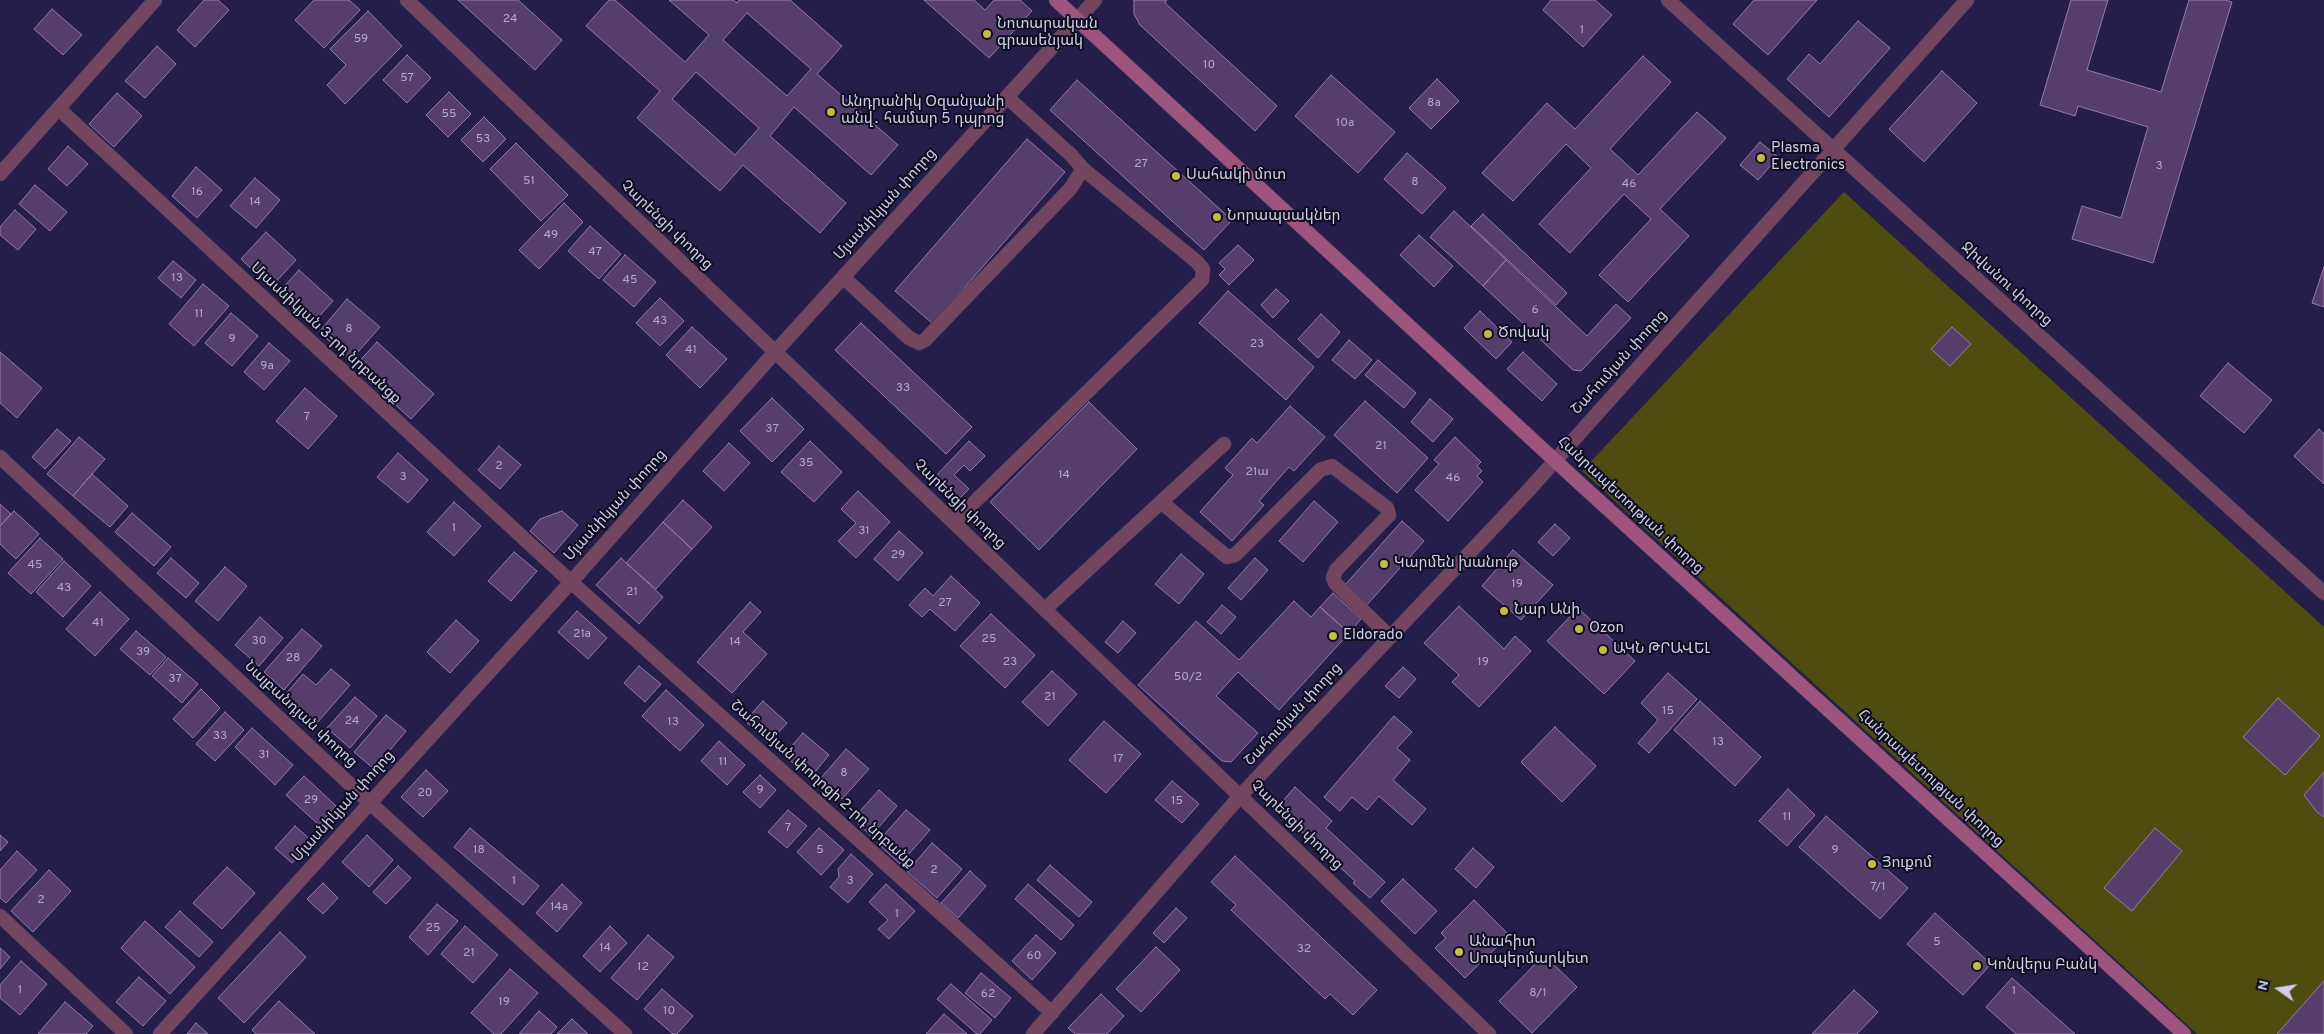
<!DOCTYPE html>
<html>
<head>
<meta charset="utf-8">
<style>
	body { margin:0 }
	#map { position:relative; width:2324px; height:1034px; overflow:hidden; background:#251e4a; font-family:Overpass,sans-serif }
	canvas { display:block }
	.north { position:absolute; left:2254px; top:964px; width:50px; height:50px; -webkit-text-stroke:4px #0e0c1f; paint-order:stroke; rotate:283deg; font-size:14px; font-weight:700; line-height:20px; text-align:center; color:#cfceea }
	.north::after { content:''; display:block; margin:auto; width:18px; height:22px; background:#cfceea; clip-path:polygon(50% 0,100% 100%,50% 72%,0 100%) }
</style>
</head>
<body>
<div id="map">
<canvas width="2324" height="1034"></canvas>
<div class="north">N</div>
</div>
<script>
const g = document.querySelector('canvas').getContext('2d');
g.lineJoin = 'round';
function fillPath(path, color) { g.fillStyle = color; g.fill(path, 'evenodd'); }
const poly = rows => new Path2D(rows.map(r => 'M' + r).join(''));
function trace(path, color, width, dash) { g.strokeStyle = color; g.lineWidth = width; g.lineCap = dash ? 'butt' : 'round'; g.setLineDash(dash || []); g.stroke(path); }
function drawText(font, color, halo, rows, align = 'center') {
  g.font = font + ' Overpass,"Noto Sans Armenian",sans-serif'; g.lineWidth = 4; g.setLineDash([]); g.textBaseline = 'middle'; g.strokeStyle = halo; g.fillStyle = color; for (const [text, x, y, turn = 0] of rows) {
    g.save(); g.translate(x, y); g.rotate((+turn || 0) * Math.PI / 180); g.textAlign = isNaN(turn) ? turn : align; if (halo) g.strokeText(text, 0, 0); g.fillText(text, 0, 0); g.restore();
  }
}
fillPath(poly([
	[1844,192,2324,627,2324,1034,2197,1034,1582,471]
]), '#4f4c10');
const building = poly([
	[204,0,218,0,229,10,195,47,177,30,204,0],
	[314,0,349,0,360,10,324,48,295,20,314,0],
	[458,0,518,0,562,40,535,70,458,0],
	[609,0,615,0,685,62,709,35,669,0,733,0,737,3,739,0,790,0,842,46,817,74,898,145,871,175,794,107,770,136,846,203,820,233,743,165,720,191,637,118,660,91,586,26,609,0],
	[747,13,811,69,787,96,723,40,747,13],
	[696,72,759,128,735,155,672,99,696,72],
	[924,0,974,0,985,10,994,0,1020,0,1032,11,989,58,924,0],
	[1134,0,1167,0,1165,3,1277,106,1255,131,1140,25,1134,14,1134,0],
	[1551,0,1595,0,1612,15,1583,47,1543,10,1551,0],
	[1754,0,1817,0,1768,55,1733,24,1754,0],
	[2071,0,2108,0,2087,70,2161,92,2189,0,2225,0,2232,2,2153,263,2072,239,2082,206,2121,218,2148,127,2078,106,2075,116,2040,105,2071,0],
	[52,9,82,35,63,55,34,29,52,9],
	[368,11,402,46,345,104,327,85,346,65,330,49,368,11],
	[1858,21,1890,48,1829,117,1787,79,1809,54,1820,64,1858,21],
	[157,46,176,64,145,98,125,81,157,46],
	[407,55,431,78,407,103,383,80,407,55],
	[1643,56,1671,82,1610,149,1638,175,1697,112,1726,138,1660,209,1689,236,1628,302,1599,275,1651,219,1624,194,1570,253,1539,224,1591,168,1566,144,1513,201,1482,173,1547,103,1575,129,1643,56],
	[1942,71,1977,103,1924,162,1889,129,1942,71],
	[1331,75,1395,132,1358,173,1295,116,1331,75],
	[1437,79,1459,101,1431,129,1409,108,1437,79],
	[1077,80,1232,220,1204,250,1050,110,1077,80],
	[449,92,471,114,448,137,426,115,449,92],
	[117,93,142,116,114,147,89,124,117,93],
	[484,117,506,139,483,162,461,140,484,117],
	[1027,139,1065,172,933,324,895,291,1027,139],
	[1760,142,1778,157,1758,180,1740,165,1760,142],
	[516,143,568,195,541,221,490,169,516,143],
	[68,146,88,164,67,186,48,169,68,146],
	[1407,153,1446,188,1422,214,1384,179,1407,153],
	[196,167,222,190,197,218,172,196,196,167],
	[255,178,280,200,256,228,230,206,255,178],
	[35,185,67,212,50,231,19,204,35,185],
	[564,203,583,222,539,269,519,250,564,203],
	[15,210,36,229,18,250,0,235,0,227,15,210],
	[1454,211,1506,260,1483,286,1430,237,1454,211],
	[1483,214,1567,293,1556,305,1471,226,1483,214],
	[590,226,621,254,599,279,568,251,590,226],
	[266,232,296,260,271,287,241,259,266,232],
	[1419,235,1453,266,1434,287,1400,255,1419,235],
	[1238,245,1254,260,1229,285,1219,275,1225,269,1219,263,1238,245],
	[625,255,656,282,634,307,603,280,625,255],
	[1506,260,1587,336,1616,304,1631,318,1581,371,1573,370,1483,286,1506,260],
	[173,261,196,280,181,298,158,278,173,261],
	[2324,267,2324,307,2312,303,2324,267],
	[299,270,333,301,314,322,280,291,299,270],
	[203,284,229,306,194,346,169,324,203,284],
	[1276,289,1289,301,1273,318,1261,305,1276,289],
	[1228,291,1314,367,1286,400,1199,323,1228,291],
	[660,298,684,321,660,346,636,323,660,298],
	[347,299,380,327,351,360,319,332,347,299],
	[1480,311,1512,342,1496,359,1464,328,1480,311],
	[231,313,258,336,232,366,205,343,231,313],
	[1321,314,1340,332,1318,358,1298,339,1321,314],
	[861,323,972,427,946,454,835,350,861,323],
	[692,327,727,359,700,388,666,355,692,327],
	[1952,327,1971,344,1950,366,1931,349,1952,327],
	[1349,340,1372,360,1355,379,1332,360,1349,340],
	[377,342,434,394,411,419,354,367,377,342],
	[269,343,290,361,264,390,244,372,269,343],
	[0,352,42,388,17,418,0,403,0,352],
	[1523,352,1557,384,1542,401,1507,369,1523,352],
	[1378,360,1416,393,1404,408,1365,375,1378,360],
	[2228,363,2272,400,2244,433,2200,396,2228,363],
	[305,388,337,416,308,449,276,421,305,388],
	[772,398,804,429,772,462,740,431,772,398],
	[1430,399,1453,419,1433,442,1411,422,1430,399],
	[1365,401,1428,458,1397,493,1334,435,1365,401],
	[1089,402,1137,449,1039,550,990,502,1089,402],
	[1290,406,1325,437,1294,471,1289,467,1259,501,1264,505,1232,541,1200,512,1233,475,1225,468,1252,438,1257,443,1290,406],
	[57,429,71,441,45,469,32,457,57,429],
	[2319,429,2324,434,2324,484,2294,456,2319,429],
	[79,437,105,459,73,496,47,474,79,437],
	[1455,437,1481,462,1477,466,1482,471,1477,476,1483,482,1448,521,1415,490,1439,464,1434,460,1455,437],
	[810,441,842,472,814,502,781,472,810,441],
	[969,441,985,456,970,471,964,465,954,475,969,489,955,503,932,480,969,441],
	[729,443,750,463,724,491,703,471,729,443],
	[499,446,521,465,500,489,478,470,499,446],
	[398,453,428,480,408,503,377,477,398,453],
	[92,474,128,506,110,527,73,496,92,474],
	[858,491,890,522,856,558,838,541,856,523,841,509,858,491],
	[683,500,712,527,692,549,663,522,683,500],
	[1314,501,1338,522,1303,562,1279,541,1314,501],
	[454,502,481,526,454,556,427,532,454,502],
	[0,504,11,514,0,526,0,504],
	[14,511,39,534,16,559,0,544,0,526,14,511],
	[562,511,578,525,554,553,530,531,540,519,562,511],
	[132,513,171,547,154,566,115,532,132,513],
	[1402,521,1424,541,1366,606,1344,586,1402,521],
	[663,522,692,549,656,589,626,563,663,522],
	[1555,524,1570,538,1553,556,1538,542,1555,524],
	[899,531,923,553,898,581,874,559,899,531],
	[40,538,63,559,31,594,8,573,40,538],
	[1513,550,1553,585,1521,620,1482,586,1513,550],
	[514,552,537,571,511,601,488,581,514,552],
	[1181,554,1204,574,1179,604,1155,584,1181,554],
	[171,558,199,583,186,598,157,573,171,558],
	[621,558,663,597,639,624,596,585,621,558],
	[1255,558,1268,570,1241,600,1228,588,1255,558],
	[64,561,91,586,63,617,36,592,64,561],
	[225,567,247,586,218,621,195,601,225,567],
	[951,576,980,603,955,631,930,609,922,617,909,605,925,588,933,596,951,576],
	[100,592,129,619,95,656,66,629,100,592],
	[1333,593,1361,619,1349,633,1320,607,1333,593],
	[1294,601,1311,617,1320,607,1349,633,1279,710,1238,672,1216,696,1258,733,1231,762,1222,761,1138,685,1196,621,1239,660,1294,601],
	[750,602,761,612,743,632,767,654,732,693,697,662,750,602],
	[1222,605,1236,617,1221,634,1207,622,1222,605],
	[1459,606,1504,649,1515,636,1531,651,1479,707,1452,682,1459,675,1424,643,1459,606],
	[1578,608,1635,661,1604,694,1547,641,1578,608],
	[577,611,607,638,588,659,558,632,577,611],
	[991,614,1035,655,1005,688,960,646,991,614],
	[260,617,283,638,259,666,235,645,260,617],
	[456,620,479,641,450,673,427,652,456,620],
	[1123,621,1136,633,1118,653,1105,642,1123,621],
	[302,629,322,646,284,690,264,672,302,629],
	[136,631,166,657,150,675,120,649,136,631],
	[168,658,198,684,182,703,152,676,168,658],
	[639,666,661,684,645,702,624,683,639,666],
	[1403,667,1416,679,1399,698,1385,686,1403,667],
	[331,669,350,685,317,723,285,695,303,674,316,685,331,669],
	[1052,671,1077,694,1048,726,1022,702,1052,671],
	[1668,673,1697,699,1649,753,1638,743,1658,720,1641,703,1668,673],
	[201,689,220,708,193,738,173,719,201,689],
	[666,690,704,725,680,751,642,716,666,690],
	[355,697,377,716,350,748,327,728,355,697],
	[2278,698,2320,736,2285,775,2243,737,2278,698],
	[763,701,787,723,769,743,745,721,763,701],
	[1700,701,1761,757,1735,786,1674,730,1700,701],
	[225,712,244,730,215,761,196,744,225,712],
	[386,715,406,731,374,769,354,752,386,715],
	[1394,716,1412,732,1397,748,1410,760,1393,780,1426,809,1412,825,1379,796,1367,810,1352,797,1340,811,1324,797,1394,716],
	[1104,721,1141,754,1106,793,1069,760,1104,721],
	[1555,727,1596,766,1562,802,1521,762,1555,727],
	[252,728,293,765,275,785,235,747,252,728],
	[803,733,829,755,810,778,784,755,803,733],
	[719,741,745,765,727,785,701,761,719,741],
	[846,749,869,769,842,799,820,779,846,749],
	[426,770,448,791,423,817,401,797,426,770],
	[2324,772,2324,817,2317,812,2304,795,2324,772],
	[760,775,776,790,760,808,743,792,760,775],
	[304,776,336,806,319,825,286,795,304,776],
	[1172,781,1199,804,1182,823,1155,800,1172,781],
	[1295,787,1332,821,1326,828,1385,882,1370,898,1353,883,1355,881,1281,813,1281,803,1295,787],
	[1788,789,1815,815,1787,846,1759,821,1788,789],
	[879,790,897,806,871,836,853,819,879,790],
	[788,810,807,826,787,848,768,832,788,810],
	[906,810,930,830,900,864,877,843,906,810],
	[1826,816,1908,888,1880,919,1799,847,1826,816],
	[295,826,312,841,292,863,275,848,295,826],
	[470,828,539,886,523,905,454,847,470,828],
	[819,828,844,850,821,875,797,852,819,828],
	[2155,828,2182,851,2132,911,2104,888,2155,828],
	[0,835,8,842,0,851,0,835],
	[367,835,393,860,369,887,342,862,367,835],
	[932,843,962,869,937,898,907,872,932,843],
	[1473,848,1494,867,1476,888,1455,869,1473,848],
	[17,851,37,870,6,903,0,898,0,870,17,851],
	[851,854,873,874,848,903,830,887,839,877,838,869,851,854],
	[1235,856,1377,990,1353,1015,1330,994,1325,999,1231,910,1236,905,1211,882,1235,856],
	[1050,865,1092,902,1079,917,1037,880,1050,865],
	[398,866,411,878,386,904,373,892,398,866],
	[227,867,255,893,222,929,193,903,227,867],
	[49,870,71,891,33,932,11,911,49,870],
	[970,871,986,886,958,918,941,903,970,871],
	[1403,879,1437,911,1415,934,1381,901,1403,879],
	[323,883,338,898,323,914,307,899,323,883],
	[562,884,582,903,557,932,536,913,562,884],
	[886,884,915,911,889,939,878,929,888,920,869,902,886,884],
	[1028,884,1074,925,1061,940,1015,899,1028,884],
	[1474,900,1509,935,1465,978,1435,948,1446,938,1441,933,1474,900],
	[437,904,458,921,428,955,409,937,437,904],
	[1176,908,1187,918,1164,943,1153,933,1176,908],
	[180,911,213,942,199,957,165,927,180,911],
	[1935,913,1991,964,1963,995,1907,944,1935,913],
	[145,921,195,967,170,994,121,948,145,921],
	[465,926,498,955,473,983,441,954,465,926],
	[610,926,627,943,600,972,583,956,610,926],
	[280,932,306,957,244,1023,218,998,280,932],
	[648,935,674,957,637,1000,611,978,648,935],
	[1036,935,1056,953,1032,980,1012,961,1036,935],
	[1156,947,1180,970,1141,1012,1116,989,1156,947],
	[0,948,10,957,0,969,0,948],
	[1544,955,1577,987,1532,1033,1499,1001,1544,955],
	[21,961,47,984,20,1015,0,998,0,985,21,961],
	[510,969,538,993,501,1034,494,1034,471,1013,510,969],
	[981,973,1011,998,995,1018,965,993,981,973],
	[139,977,166,1001,143,1026,116,1002,139,977],
	[2012,978,2075,1034,2016,1034,1986,1007,2012,978],
	[2324,981,2324,1034,2277,1034,2324,981],
	[951,984,992,1020,980,1034,977,1034,937,999,951,984],
	[662,989,693,1016,677,1034,673,1034,644,1009,662,989],
	[1854,990,1878,1012,1857,1034,1812,1034,1854,990],
	[1101,994,1124,1016,1107,1034,1075,1034,1068,1028,1101,994],
	[279,1001,315,1034,256,1034,252,1030,279,1001],
	[65,1002,93,1026,86,1034,38,1034,65,1002],
	[539,1011,557,1027,551,1034,519,1034,539,1011],
	[944,1014,967,1034,926,1034,944,1014],
	[572,1019,588,1034,557,1034,572,1019],
	[196,1023,208,1034,187,1034,196,1023]
]);
fillPath(building, '#563e6c');
trace(building, '#947bad', 1);
const minor = poly([
	[407,0,1489,1034],
	[59,109,571,582,1052,1013],
	[843,277,909,338,919,343,925,340,1070,189,1083,169,1071,155,1007,97],
	[0,457,370,803,625,1034],
	[1161,502,1227,557,1235,555,1320,470,1332,466,1387,508,1389,515,1336,570,1333,578,1335,583,1390,637],
	[954,522,1202,280,1203,269,1196,261,1083,169],
	[1045,609,1224,444],
	[0,916,126,1034],
	[160,1034,571,582,775,352,1095,0]
]);
const tertiary = poly([
	[1668,0,2324,593],
	[0,174,155,0],
	[1033,1034,1241,795,1527,492,1967,0]
]);
const secondary = poly([
	[1056,0,1575,479,2184,1034]
]);
trace(minor, '#403a64', 15);
trace(tertiary, '#403a64', 15);
trace(secondary, '#403a64', 15);
trace(minor, '#73455e', 14);
trace(tertiary, '#73455e', 14);
trace(secondary, '#9e557d', 14);
for (const [x, y, r, color] of [
	[987,34,5,"#c2bd3f"],
	[831,112,5,"#c2bd3f"],
	[1761,158,5,"#c2bd3f"],
	[1176,176,5,"#c2bd3f"],
	[1217,217,5,"#c2bd3f"],
	[1488,334,5,"#c2bd3f"],
	[1384,564,5,"#c2bd3f"],
	[1504,611,5,"#c2bd3f"],
	[1579,629,5,"#c2bd3f"],
	[1333,636,5,"#c2bd3f"],
	[1603,650,5,"#c2bd3f"],
	[1872,864,5,"#c2bd3f"],
	[1459,952,5,"#c2bd3f"],
	[1977,966,5,"#c2bd3f"]
]) { const dot = new Path2D(); dot.arc(x, y, r, 0, 2 * Math.PI); g.fillStyle = color; g.fill(dot); trace(dot, '#0e0c1f', 2); }
drawText('12px', '#b1aaca', null, [
	["24",510,20],
	["1",1582,31],
	["59",361,40],
	["10",1209,66],
	["57",407,79],
	["8a",1434,104],
	["55",449,115],
	["10a",1345,124],
	["53",483,140],
	["27",1141,165],
	["3",2159,167],
	["51",529,182],
	["8",1415,183],
	["46",1629,185],
	["16",197,193],
	["14",255,203],
	["49",551,236],
	["47",595,253],
	["13",177,279],
	["45",630,281],
	["6",1535,311],
	["11",199,315],
	["43",660,322],
	["8",349,330],
	["9",232,340],
	["23",1257,345],
	["41",691,351],
	["9a",267,367],
	["33",903,389],
	["7",307,418],
	["37",772,430],
	["21",1381,447],
	["35",806,464],
	["2",499,467],
	["21ա",1257,473],
	["14",1064,476],
	["3",403,478],
	["46",1453,479],
	["1",454,529],
	["31",864,532],
	["29",898,556],
	["45",35,566],
	["19",1517,585],
	["43",64,589],
	["21",632,593],
	["27",945,604],
	["41",98,624],
	["21a",582,635],
	["25",989,640],
	["30",259,642],
	["14",735,643],
	["39",143,653],
	["28",293,659],
	["23",1010,663],
	["19",1483,663],
	["50/2",1188,678],
	["37",175,680],
	["21",1050,698],
	["15",1668,712],
	["24",352,722],
	["13",673,723],
	["33",220,737],
	["13",1718,743],
	["31",264,756],
	["17",1118,760],
	["11",723,763],
	["8",844,774],
	["9",760,791],
	["20",425,794],
	["29",311,801],
	["15",1177,802],
	["11",1787,818],
	["7",788,829],
	["18",479,851],
	["5",820,851],
	["9",1835,851],
	["2",934,871],
	["1",514,882],
	["3",850,882],
	["7/1",1878,888],
	["2",41,901],
	["14a",559,908],
	["1",897,915],
	["25",433,929],
	["5",1937,943],
	["14",605,949],
	["32",1304,950],
	["21",469,954],
	["60",1034,957],
	["12",643,968],
	["1",20,991],
	["1",2014,992],
	["8/1",1538,994],
	["62",988,995],
	["19",504,1003],
	["10",669,1012]
]);
drawText('15px', '#cfceea', '#0e0c1f', [
	["Նոտարական",997,25],
	["գրասենյակ",997,42],
	["Անդրանիկ Օզանյանի",841,103],
	["անվ․ համար 5 դպրոց",841,120],
	["Plasma",1771,149],
	["Electronics",1771,166],
	["Սահակի մոտ",1186,176],
	["Նորապսակներ",1227,217],
	["Ծովակ",1498,334],
	["Կարմեն խանութ",1394,564],
	["Նար Անի",1514,611],
	["Ozon",1589,629],
	["Eldorado",1343,636],
	["ԱԿՆ ԹՐԱՎԵԼ",1613,650],
	["Յուքոմ",1882,864],
	["Անահիտ",1469,943],
	["Սուպերմարկետ",1469,960],
	["Կոնվերս Բանկ",1987,966]
], 'left');
drawText('15px', '#cfceea', '#0e0c1f', [
	["Մյասնիկյան փողոց",886,205,-48],
	["Չարենցի փողոց",666,226,44],
	["Ջիվանու փողոց",2006,285,42],
	["Մյասնիկյան 3-րդ նրբանցք",325,334,43],
	["Շահումյան փողոց",1620,363,-48],
	["Չարենցի փողոց",959,505,44],
	["Մյասնիկյան փողոց",616,506,-48],
	["Հանրապետության փողոց",1630,506,43],
	["Նալբանդյան փողոց",300,715,43],
	["Շահումյան փողոց",1294,715,-47],
	["Հանրապետության փողոց",1930,779,43],
	["Շահումյան փողոցի 2-րդ նրբանք",822,785,42],
	["Մյասնիկյան փողոց",344,807,-48],
	["Չարենցի փողոց",1296,826,44]
]);
</script>
</body>
</html>
